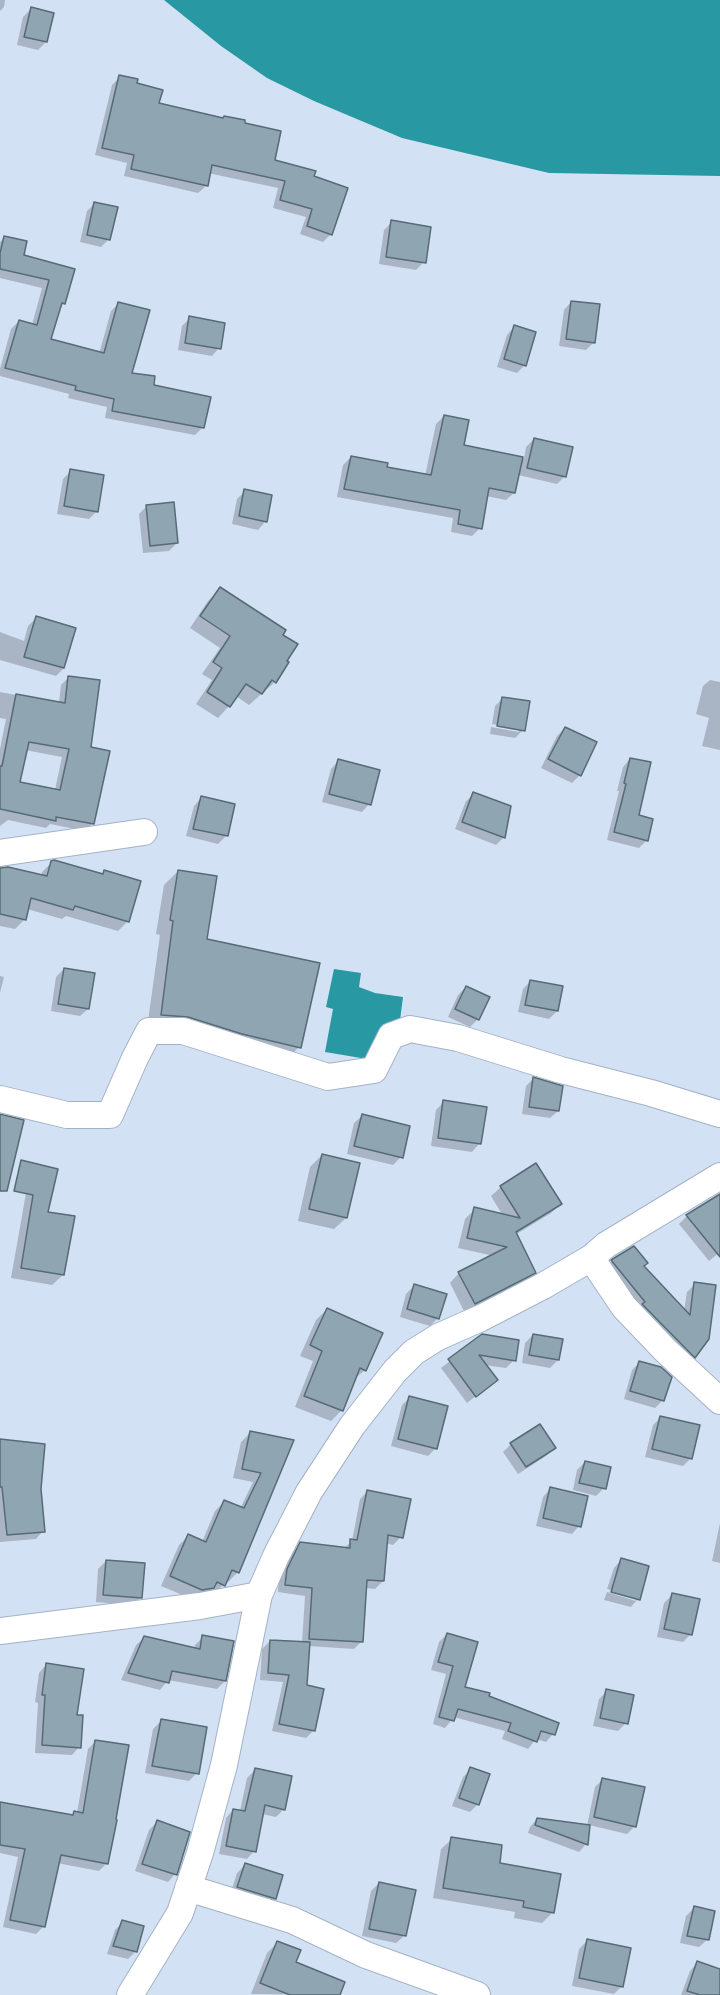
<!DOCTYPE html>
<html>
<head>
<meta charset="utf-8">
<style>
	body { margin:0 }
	canvas { display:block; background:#d3e1f5 }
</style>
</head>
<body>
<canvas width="720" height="1995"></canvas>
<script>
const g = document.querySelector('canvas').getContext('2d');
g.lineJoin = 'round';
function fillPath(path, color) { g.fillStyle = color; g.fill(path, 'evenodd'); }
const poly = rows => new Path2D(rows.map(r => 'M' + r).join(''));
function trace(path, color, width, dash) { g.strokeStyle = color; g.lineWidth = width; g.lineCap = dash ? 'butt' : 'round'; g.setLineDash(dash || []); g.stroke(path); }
fillPath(poly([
	[164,0,720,0,720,176,549,173,402,138,314,101,267,78,221,46],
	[334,969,361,973,359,987,375,993,403,997,399,1028,383,1024,373,1060,325,1052,333,1009,326,1007]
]), '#2899a3');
fillPath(poly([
	[0,0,5,0,4,7,0,11],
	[31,9,46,42,38,50,17,45,23,17],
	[120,77,136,84,157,104,243,124,273,161,312,177,331,234,323,242,300,234,306,217,273,208,278,188,208,173,206,186,198,193,124,176,127,163,95,155,112,85],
	[95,203,109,239,101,247,80,242,87,211],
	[392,222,424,262,416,270,379,264,384,230],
	[5,237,22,256,73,270,64,303,59,308,49,340,99,354,111,311,119,303,130,374,152,386,203,427,195,435,105,418,107,407,68,398,69,394,0,376,0,369,11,329,19,321,32,325,42,288,0,278,0,242],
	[571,302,594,342,586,350,559,346,564,310],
	[190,318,219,348,212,356,178,350,182,326],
	[514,327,525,365,517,373,497,367,507,335],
	[444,416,462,446,524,459,526,447,534,439,565,476,557,484,518,475,514,493,506,500,486,496,480,528,472,536,451,532,453,518,337,497,343,465,351,457,385,468,425,476,436,424],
	[71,471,97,511,89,519,57,514,63,479],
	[245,491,271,496,265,522,258,530,232,524,237,499],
	[147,506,177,543,169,551,143,553,139,514],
	[220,589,281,635,275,682,249,705,236,696,229,706,218,718,196,704,212,680,202,674,220,648,190,628,208,601],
	[36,618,74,629,64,668,56,676,0,660,0,632,24,641,28,626],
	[69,677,90,749,93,823,85,831,50,824,46,828,8,820,0,826,0,749,6,719,0,718,0,692,59,703,61,685],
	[25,750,62,757,55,790,18,783],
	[710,680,720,682,720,750,702,746,709,718,696,714,703,686],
	[503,698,523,730,515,738,490,734,491,727,519,732,519,728,492,724,495,706],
	[565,728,580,775,572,783,541,768,557,736],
	[630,759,637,817,647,840,639,848,607,840,619,791,617,791,623,767],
	[338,761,369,804,362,812,322,802,331,769],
	[474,794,504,837,496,845,455,829,466,801],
	[201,798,233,805,226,836,218,844,186,836,194,806],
	[52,862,101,875,104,872,139,882,127,922,118,931,66,916,62,919,27,909,24,920,15,929,0,926,0,869,41,876,42,872],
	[178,871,206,941,299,1047,285,1061,147,1028,160,935,156,934,164,885],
	[64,969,88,1009,80,1016,51,1011,56,977],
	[0,976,4,977,0,993],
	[531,981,557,1011,549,1019,518,1012,523,989],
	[466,987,478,1019,470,1027,448,1017,458,995],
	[533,1079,558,1111,550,1118,522,1114,526,1086],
	[444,1102,479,1144,472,1152,431,1146,436,1110],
	[362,1116,401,1157,393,1165,347,1154,354,1123],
	[322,1155,346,1218,334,1229,298,1221,310,1167],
	[29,1176,46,1213,63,1275,52,1285,11,1278],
	[501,1187,560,1204,551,1213,515,1235,534,1272,525,1282,465,1313,450,1283,459,1273,494,1256,458,1248,465,1219,475,1209,503,1216,491,1196],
	[720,1197,720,1252,709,1261,679,1224,687,1216],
	[612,1261,642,1267,684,1311,687,1292,695,1284,694,1357,686,1364,605,1269],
	[414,1286,438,1318,430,1326,400,1317,406,1294],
	[327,1309,365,1370,353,1380,341,1411,331,1421,295,1407,313,1361,300,1356,316,1320],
	[533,1335,558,1360,550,1368,522,1363,525,1343],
	[482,1336,514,1360,506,1368,484,1365,496,1380,467,1403,441,1368],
	[640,1362,663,1400,655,1408,624,1399,632,1370],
	[409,1398,436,1448,428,1456,391,1446,402,1405],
	[660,1418,691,1458,683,1466,645,1457,653,1425],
	[251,1432,292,1442,238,1572,228,1582,226,1581,215,1594,192,1599,161,1586,179,1545,188,1536,202,1542,215,1511,224,1502,240,1509,253,1482,233,1478,241,1442],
	[0,1441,39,1489,43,1531,36,1539,0,1542],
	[511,1444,554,1448,546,1456,518,1474,503,1452],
	[585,1462,604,1488,596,1496,573,1490,577,1470],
	[550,1489,579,1526,572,1534,536,1526,543,1497],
	[368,1491,401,1537,393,1545,385,1543,383,1581,375,1589,365,1588,362,1641,354,1649,308,1646,306,1687,314,1730,306,1738,272,1731,283,1682,260,1680,262,1649,270,1641,302,1643,305,1596,278,1592,279,1578,292,1552,301,1544,343,1549,352,1541,360,1499],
	[720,1523,720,1563,712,1561],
	[621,1560,638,1599,631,1607,604,1600,607,1592,636,1601,636,1597,607,1589,614,1568],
	[106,1561,141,1597,133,1605,96,1602,98,1569],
	[672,1595,691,1634,683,1642,657,1637,664,1603],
	[447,1634,463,1688,487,1697,553,1734,546,1742,536,1739,528,1749,502,1739,505,1731,454,1717,445,1728,433,1724,446,1674,431,1670,439,1642],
	[203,1637,232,1642,225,1681,217,1689,168,1680,160,1690,121,1680,136,1645,144,1638,194,1650,195,1645],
	[46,1665,76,1716,79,1747,72,1755,35,1753,38,1703,35,1702,39,1673],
	[607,1691,626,1723,618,1731,593,1726,599,1699],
	[161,1721,197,1773,189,1781,145,1773,153,1729],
	[96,1741,107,1863,99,1871,57,1863,43,1927,36,1934,3,1927,18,1857,0,1853,0,1806,71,1816,74,1812,77,1813,88,1749],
	[471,1769,478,1804,470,1812,452,1806,463,1777],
	[255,1770,284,1809,276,1817,262,1814,254,1851,247,1859,219,1854,226,1818,233,1810,240,1811,247,1778],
	[603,1779,635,1826,627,1834,589,1825,586,1844,579,1852,528,1833,530,1827,537,1819,587,1826,595,1787],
	[157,1822,175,1874,168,1882,135,1871,149,1830],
	[452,1839,498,1864,553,1912,542,1923,514,1918,515,1912,433,1898,441,1849],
	[245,1865,275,1899,267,1906,230,1895,237,1873],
	[379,1883,404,1936,396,1943,362,1936,371,1891],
	[694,1908,707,1940,699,1947,680,1943,686,1916],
	[123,1922,136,1951,128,1959,107,1954,115,1930],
	[587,1941,622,1986,614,1994,572,1986,579,1949],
	[277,1943,294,1963,338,1995,251,1994,267,1953],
	[697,1963,720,1970,720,1984,716,1995,681,1995,690,1971]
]), '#0003');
const building = poly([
	[31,7,54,13,47,42,24,37,31,7],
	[119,75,138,79,137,83,163,90,159,103,223,118,224,116,245,120,245,123,281,131,275,160,316,171,314,176,348,188,332,235,307,226,312,209,280,200,285,181,212,165,208,186,131,169,134,155,102,148,119,75],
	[94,202,118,207,110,240,87,235,94,202],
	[391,220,431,227,426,263,386,257,391,220],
	[4,236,27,241,24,255,75,269,65,304,62,303,51,339,104,353,118,302,150,310,132,373,155,376,154,385,211,397,204,428,112,411,114,399,75,390,76,386,5,368,19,320,37,325,49,280,0,269,0,253,4,236],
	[571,301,600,304,595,343,566,339,571,301],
	[189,316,225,323,221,349,185,343,189,316],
	[514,325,536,332,526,366,504,359,514,325],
	[444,415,469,420,464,445,523,457,515,493,489,488,482,529,458,524,460,510,344,489,351,456,388,463,387,467,431,475,444,415],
	[534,438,573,447,566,477,527,468,534,438],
	[70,469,104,475,98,512,64,506,70,469],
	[244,489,272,495,267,522,239,516,244,489],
	[174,502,178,543,150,546,146,505,174,502],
	[220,587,286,630,283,635,298,644,287,661,289,662,276,683,272,680,262,694,246,684,230,707,207,692,222,668,213,662,230,636,200,616,220,587],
	[36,616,76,628,64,668,24,657,36,616],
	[68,676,100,680,91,747,110,751,94,824,56,817,56,821,0,809,0,766,2,766,16,694,65,703,68,676],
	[29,742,69,749,60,790,20,782,29,742],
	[502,697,530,701,525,731,497,726,502,697],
	[565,727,597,742,581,776,548,759,565,727],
	[630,758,651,762,639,815,653,819,648,841,614,832,626,784,624,783,630,758],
	[338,759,380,770,371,805,329,794,338,759],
	[473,792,511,806,505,838,462,822,473,792],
	[201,796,235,804,228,836,193,829,201,796],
	[54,860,103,874,104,870,141,881,129,922,75,906,73,910,31,898,26,920,0,914,0,868,8,867,47,876,51,861,54,860],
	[178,870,217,876,207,939,320,963,301,1048,242,1034,188,1017,161,1015,173,921,170,920,178,870],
	[64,968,95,973,89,1009,58,1004,64,968],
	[530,980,563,986,558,1011,525,1005,530,980],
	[466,986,490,997,479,1020,455,1009,466,986],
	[533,1077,563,1086,559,1111,529,1107,533,1077],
	[443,1100,487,1107,481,1144,438,1138,443,1100],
	[0,1114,24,1120,7,1191,0,1191,0,1114],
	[362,1114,410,1126,403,1158,354,1146,362,1114],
	[322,1154,360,1163,347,1218,309,1209,322,1154],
	[21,1160,58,1169,48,1212,75,1216,64,1275,21,1268,33,1195,14,1191,21,1160],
	[536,1163,562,1204,516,1232,536,1273,475,1304,458,1272,507,1247,467,1238,474,1207,520,1218,500,1186,536,1163],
	[720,1194,720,1257,686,1215,720,1194],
	[634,1246,648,1263,644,1266,690,1315,694,1282,716,1285,709,1339,695,1358,642,1304,645,1302,611,1260,634,1246],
	[414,1284,447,1294,439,1319,407,1309,414,1284],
	[327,1308,383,1333,366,1371,360,1368,343,1411,304,1396,322,1351,310,1345,327,1308],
	[482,1334,519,1340,516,1361,479,1355,498,1380,476,1397,448,1359,482,1334],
	[533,1334,563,1339,559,1360,529,1355,533,1334],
	[639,1361,661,1367,672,1377,664,1401,630,1391,639,1361],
	[409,1396,448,1406,437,1449,398,1439,409,1396],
	[660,1416,700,1425,692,1459,652,1449,660,1416],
	[540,1424,556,1448,526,1467,510,1443,540,1424],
	[250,1431,294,1440,239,1573,232,1570,225,1586,217,1582,214,1588,202,1590,170,1576,188,1534,206,1542,224,1500,244,1508,261,1473,242,1469,250,1431],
	[0,1439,45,1444,41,1489,45,1532,7,1535,2,1487,0,1487,0,1439],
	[585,1461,611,1467,606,1489,579,1483,585,1461],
	[550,1487,588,1496,581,1527,543,1518,550,1487],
	[367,1490,411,1499,403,1538,388,1535,384,1581,367,1580,363,1642,309,1639,312,1588,285,1585,287,1569,300,1542,350,1548,350,1539,357,1540,367,1490],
	[621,1558,649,1566,640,1600,611,1592,621,1558],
	[106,1560,145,1563,142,1598,103,1595,106,1560],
	[672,1593,700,1599,692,1635,664,1629,672,1593],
	[447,1633,478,1642,465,1687,490,1693,489,1696,559,1723,555,1735,541,1731,537,1742,508,1731,511,1723,458,1709,454,1721,439,1717,453,1666,438,1662,447,1633],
	[202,1635,234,1641,226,1681,172,1671,169,1683,128,1673,144,1636,200,1649,202,1635],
	[270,1640,310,1642,307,1685,324,1689,315,1731,279,1724,289,1675,268,1673,270,1640],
	[46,1663,84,1669,77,1715,83,1715,81,1748,42,1745,45,1695,42,1695,46,1663],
	[606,1689,634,1695,628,1724,600,1718,606,1689],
	[161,1719,207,1727,199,1774,152,1766,161,1719],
	[95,1740,129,1745,116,1819,117,1820,108,1864,61,1855,45,1927,10,1920,25,1849,0,1845,0,1802,73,1815,74,1811,83,1813,95,1740],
	[470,1767,490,1774,479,1805,459,1798,470,1767],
	[255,1768,292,1776,285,1810,265,1805,256,1852,226,1846,233,1809,245,1811,255,1768],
	[602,1778,645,1787,636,1827,594,1817,602,1778],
	[537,1818,590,1825,588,1845,535,1825,537,1818],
	[157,1820,190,1832,177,1875,142,1864,157,1820],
	[451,1837,502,1845,500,1863,561,1874,554,1913,523,1907,524,1901,443,1888,451,1837],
	[245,1863,283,1875,276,1899,237,1887,245,1863],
	[379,1882,416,1890,406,1936,369,1929,379,1882],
	[694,1906,715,1911,709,1940,687,1936,694,1906],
	[122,1920,144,1926,137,1952,113,1946,122,1920],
	[587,1939,631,1948,623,1987,579,1978,587,1939],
	[277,1941,301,1950,296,1962,345,1982,340,1995,290,1995,260,1983,277,1941],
	[697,1961,720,1969,720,1995,700,1995,687,1991,697,1961]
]);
fillPath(building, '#8fa6b2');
trace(building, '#566b76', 1.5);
const street = poly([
	[0,853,144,832],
	[0,1099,67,1115,110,1115,135,1058,149,1031,183,1031,328,1077,374,1070,391,1036,410,1029,458,1038,561,1070,651,1093,720,1114],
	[591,1258,624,1307,665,1350,720,1401],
	[0,1631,200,1606,259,1595],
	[188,1888,292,1920,366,1955,477,1995],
	[130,1995,180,1913,200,1853,224,1765,259,1595,276,1556,309,1492,352,1426,395,1371,414,1352,438,1337,481,1318,543,1286,591,1258,606,1245,720,1176]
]);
trace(street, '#a4b2c5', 28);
trace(street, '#fff', 26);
</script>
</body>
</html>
